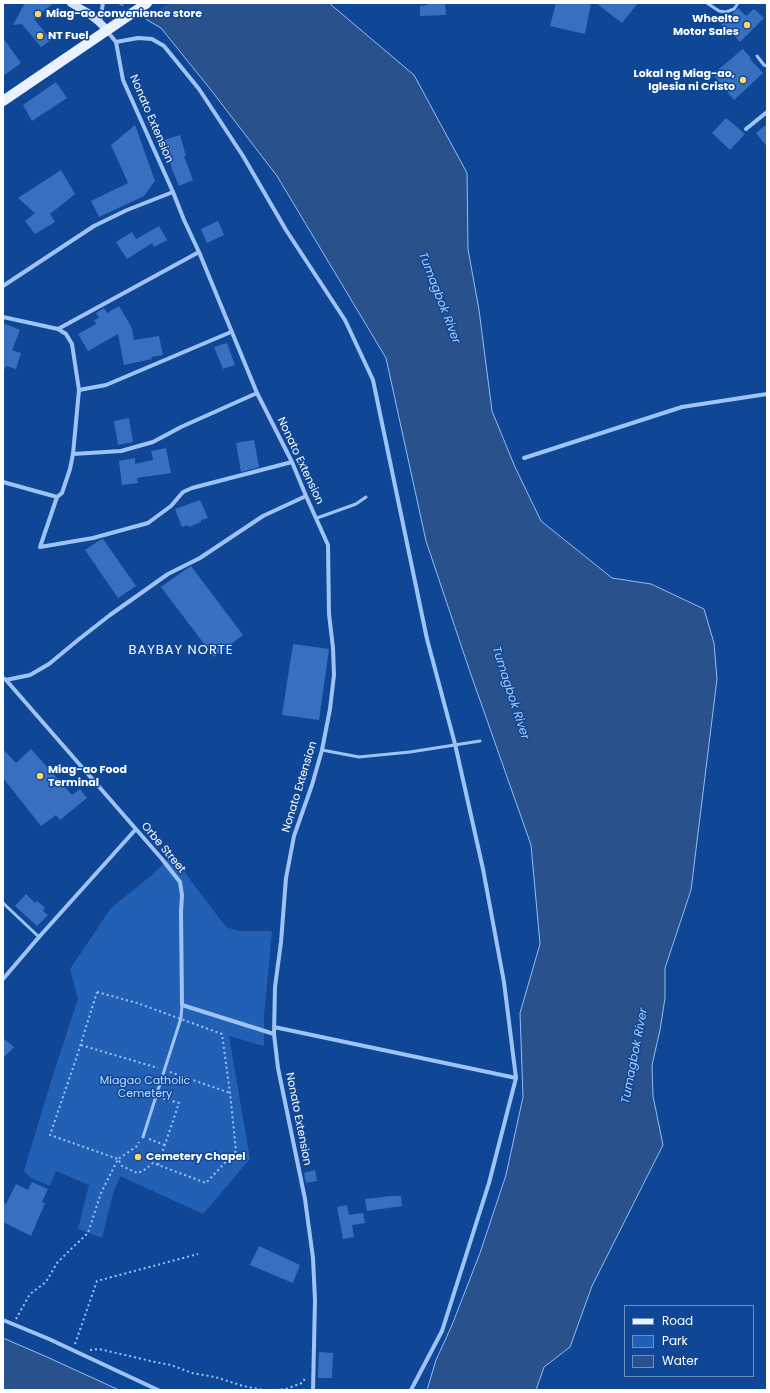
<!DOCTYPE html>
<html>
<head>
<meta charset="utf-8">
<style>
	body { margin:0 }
	#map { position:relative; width:770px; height:1393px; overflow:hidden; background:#0f4796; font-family:Poppins,sans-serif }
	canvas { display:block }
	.frame { position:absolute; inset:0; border:4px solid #fff; pointer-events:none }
	.legend { position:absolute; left:624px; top:1305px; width:130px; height:72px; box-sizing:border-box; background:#0f4796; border:1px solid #6f91c0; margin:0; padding:5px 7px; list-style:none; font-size:12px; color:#fff }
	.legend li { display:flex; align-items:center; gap:8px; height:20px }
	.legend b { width:20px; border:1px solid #6f91c0 }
</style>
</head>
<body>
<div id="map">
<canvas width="770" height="1393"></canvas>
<div class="frame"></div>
<ul class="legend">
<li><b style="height:5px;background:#ebf2ff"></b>Road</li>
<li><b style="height:11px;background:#2260b6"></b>Park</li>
<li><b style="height:11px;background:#29528d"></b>Water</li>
</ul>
</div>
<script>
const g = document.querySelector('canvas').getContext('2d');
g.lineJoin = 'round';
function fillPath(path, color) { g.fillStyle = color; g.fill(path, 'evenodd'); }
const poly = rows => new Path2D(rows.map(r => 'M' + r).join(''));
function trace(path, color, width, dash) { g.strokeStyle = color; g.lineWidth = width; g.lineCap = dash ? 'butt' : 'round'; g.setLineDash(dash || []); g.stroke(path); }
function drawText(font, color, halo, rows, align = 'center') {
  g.font = font + ' Poppins,sans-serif'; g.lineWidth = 3; g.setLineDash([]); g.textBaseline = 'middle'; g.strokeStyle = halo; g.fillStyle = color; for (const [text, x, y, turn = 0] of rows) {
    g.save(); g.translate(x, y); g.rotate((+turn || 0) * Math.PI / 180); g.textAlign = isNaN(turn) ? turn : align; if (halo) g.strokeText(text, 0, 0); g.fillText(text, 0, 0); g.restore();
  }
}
fillPath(poly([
	[172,855,194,885,226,927,238,931,272,931,264,1017,264,1046,229,1036,250,1159,203,1214,120,1176,113,1194,102,1238,78,1229,89,1185,56,1171,50,1186,31,1178,24,1171,52,1078,78,999,70,969,111,908,152,875]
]), '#2260b6');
const water = poly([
	[118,3,329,3,414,75,467,173,468,249,479,310,492,411,515,467,541,521,612,578,651,584,704,609,714,643,717,679,691,890,665,968,665,998,660,1030,652,1065,653,1096,663,1145,592,1286,570,1347,544,1367,536,1390,427,1390,436,1360,452,1325,480,1253,506,1175,523,1097,520,1013,540,944,531,845,469,669,426,541,386,358,277,176,211,90,161,28,118,3],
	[3,1338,47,1357,119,1390,3,1390,3,1338]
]);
fillPath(water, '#29528d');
trace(water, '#8fbdf8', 1);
fillPath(poly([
	[127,3,169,3,144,21,121,7]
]), '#0f4796');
fillPath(poly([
	[25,3,54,3,34,19,51,40,41,47,22,24,13,25],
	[427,3,445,3,446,15,420,16,420,6,427,5],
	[556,3,591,3,585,34,550,26],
	[596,3,638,3,622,23],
	[738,8,746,16,754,9,764,18,740,42,729,30,728,31,721,25],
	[3,38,21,63,3,76],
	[743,49,751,58,750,59,763,73,734,100,713,74],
	[56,82,67,98,32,121,23,105],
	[726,118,745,134,730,150,712,133],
	[767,124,767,147,756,133],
	[135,125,155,181,144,196,99,217,91,201,128,183,111,145],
	[180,135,186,156,184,156,193,180,179,186,172,169,164,140],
	[61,170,75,194,50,214,55,222,35,234,25,221,35,213,18,198],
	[218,221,224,235,207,243,201,229],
	[159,226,167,240,154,247,152,243,127,259,116,242,132,232,136,239],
	[119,306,132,328,134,340,159,336,163,355,151,357,152,359,124,365,118,334,88,351,78,334,96,324,94,320,99,318,96,313,104,308,107,313],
	[3,323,20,330,12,350,21,353,16,369,6,366,3,372],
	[227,343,235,365,223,369,214,347],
	[129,418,133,442,118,445,114,421],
	[254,440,259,467,241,472,236,443],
	[166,448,171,473,137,478,138,483,122,485,119,461,135,458,135,464,153,460,151,451],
	[200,500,208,518,201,520,201,522,189,527,188,525,182,527,175,509],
	[103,539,136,586,118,598,85,550,100,540],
	[191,566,243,635,214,657,161,587,185,570],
	[293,644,329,649,319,720,282,715],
	[3,749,16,763,31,749,72,795,80,789,87,798,60,820,56,815,41,826,3,778],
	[26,894,35,903,37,901,45,908,43,911,48,915,37,926,15,906],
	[3,1038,14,1047,3,1058],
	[315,1170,317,1181,306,1183,304,1173],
	[32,1182,48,1189,42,1202,45,1203,31,1236,3,1222,3,1202,6,1204,16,1184,28,1190],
	[392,1196,401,1196,402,1206,367,1211,365,1199],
	[347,1205,349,1215,363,1213,365,1223,352,1225,354,1237,343,1239,337,1207],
	[259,1246,300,1265,293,1283,250,1265],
	[319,1352,333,1353,332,1378,318,1378]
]), '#3870bf');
trace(poly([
	[97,992,137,1003,222,1034,230,1093,236,1151,206,1183,153,1163,143,1171,137,1173,122,1166,118,1159,50,1135,77,1056,97,992],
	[81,1045,158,1068],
	[170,1072,230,1093],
	[149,1139,165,1145],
	[158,1165,179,1103,161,1098],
	[16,1319,30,1294,46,1282,57,1263,69,1251,88,1233,101,1193,118,1159,136,1147,139,1142],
	[75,1344,97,1281,198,1254],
	[90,1350,99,1349,155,1362,171,1365,192,1373,215,1377,243,1386,263,1390],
	[276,1390,286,1389,302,1383,306,1377]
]), '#9ec3f4', 2, [2, 3]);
trace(poly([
	[707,3,719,11,726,12,734,9,738,3],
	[757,56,764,65,767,66],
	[317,518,356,504,366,497],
	[322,750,359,757,410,752,480,741],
	[3,903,39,937],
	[143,1137,181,1018,182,1005]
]), '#9ec3f4', 3);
trace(poly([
	[100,21,103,3],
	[107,31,116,42,123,80,173,192,184,220,199,252,257,393,292,462,306,496,328,545,329,614,333,648,334,675,330,709,322,750,312,785,294,836,286,878,281,942,275,987,274,1034,278,1068,305,1199,313,1258,315,1300,313,1390],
	[116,42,138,38,152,39,164,46,199,89,243,156,286,230,345,320,373,380,427,639,455,744,483,869,504,982,516,1078,489,1183,442,1331,411,1390],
	[746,129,767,112],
	[3,286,94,226,127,210,173,192],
	[3,317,58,329,66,334,72,344,79,390,73,454,70,469,62,493,57,497,3,482],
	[58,329,199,252],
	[79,390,106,385,231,332],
	[73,454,121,451,153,442,181,427,257,393],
	[524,458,682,407,767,394],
	[57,497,40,547,93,538,148,523,171,506,183,492,192,488,292,462],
	[3,678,6,680,162,859,180,882,182,895,181,912,182,1005,274,1034],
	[6,680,30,675,49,664,78,640,110,615,168,574,200,558,263,516,306,496],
	[3,979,39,937,136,829],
	[274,1027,516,1078],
	[3,1320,49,1339,158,1390]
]), '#9ec3f4', 4);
trace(poly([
	[71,3,88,13,99,22,107,30]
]), '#cee1fd', 8);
trace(poly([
	[3,101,147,3]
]), '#ebf2ff', 10);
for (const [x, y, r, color] of [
	[38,14,4,"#ffd661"],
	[747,25,4,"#ffd661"],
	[40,36,4,"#ffd661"],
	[743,80,4,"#ffd661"],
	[40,776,4,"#ffd661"],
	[138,1157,4,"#ffd661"]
]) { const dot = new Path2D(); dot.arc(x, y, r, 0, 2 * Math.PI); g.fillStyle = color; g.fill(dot); trace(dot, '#0f4796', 1.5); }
drawText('bold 11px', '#fff', '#0f4796', [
	["Miag-ao convenience store",46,14],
	["Wheelte",739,19,"right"],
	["Motor Sales",739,32,"right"],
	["NT Fuel",48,36],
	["Lokal ng Miag-ao,",735,74,"right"],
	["Iglesia ni Cristo",735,87,"right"],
	["Miag-ao Food",48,770],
	["Terminal",48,783],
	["Cemetery Chapel",146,1157]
], 'left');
drawText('11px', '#fff', '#0f4796', [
	["Nonato Extension",151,119,67],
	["Nonato Extension",300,461,65],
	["Nonato Extension",300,787,-73],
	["Orbe Street",163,848,50],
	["Nonato Extension",298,1119,79]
]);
drawText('11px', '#c6defe', '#0f4796', [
	["Miagao Catholic",145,1081],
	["Cemetery",145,1094]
]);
drawText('italic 12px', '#aacdfb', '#0f4796', [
	["Tumagbok River",439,298,69],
	["Tumagbok River",510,693,72],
	["Tumagbok River",635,1056,-79]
]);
g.letterSpacing = '1px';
drawText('13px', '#fff', '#0f4796', [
	["BAYBAY NORTE",181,651]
]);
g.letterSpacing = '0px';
</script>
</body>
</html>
